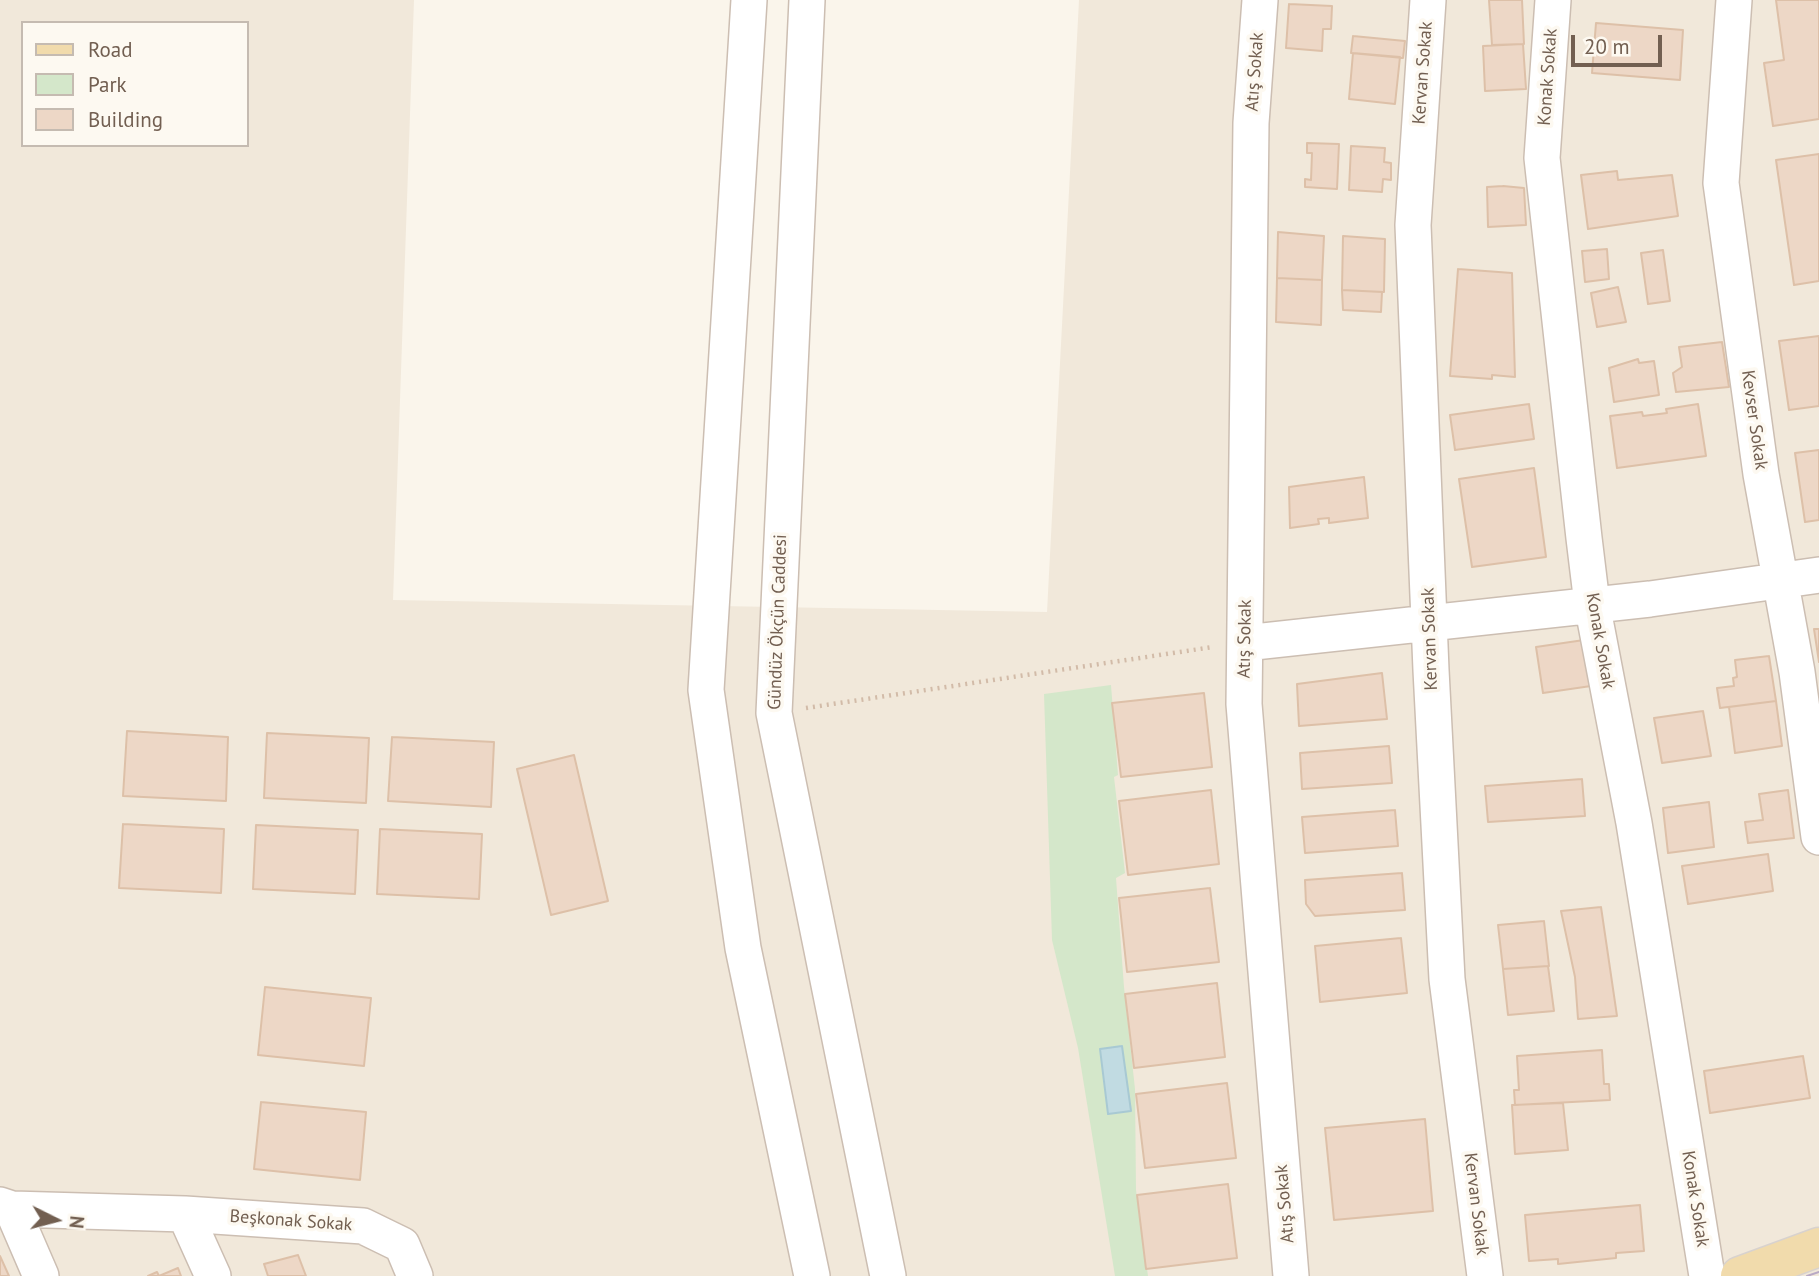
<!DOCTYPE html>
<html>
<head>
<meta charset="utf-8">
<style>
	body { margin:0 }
	#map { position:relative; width:1819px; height:1276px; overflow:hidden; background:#faf5eb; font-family:"PT Sans",sans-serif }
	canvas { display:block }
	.legend { position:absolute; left:21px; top:21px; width:228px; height:126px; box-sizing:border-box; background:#fdf9f1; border:2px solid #c5bbb1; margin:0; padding:9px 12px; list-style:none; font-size:21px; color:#725f51 }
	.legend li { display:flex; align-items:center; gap:14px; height:35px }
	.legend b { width:35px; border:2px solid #c5bbb1 }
	.north { position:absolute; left:21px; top:1185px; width:70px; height:70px; -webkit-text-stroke:5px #fdf9f1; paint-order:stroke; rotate:96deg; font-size:19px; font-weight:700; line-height:28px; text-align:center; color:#725f51 }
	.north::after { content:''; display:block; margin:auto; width:24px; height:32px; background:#725f51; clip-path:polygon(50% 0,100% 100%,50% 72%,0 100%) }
	.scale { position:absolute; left:1571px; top:35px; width:91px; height:32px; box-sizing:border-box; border:4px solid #725f51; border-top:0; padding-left:9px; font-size:21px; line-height:24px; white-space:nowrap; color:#725f51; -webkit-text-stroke:5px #fdf9f1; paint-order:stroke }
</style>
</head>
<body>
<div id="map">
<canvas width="1819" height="1276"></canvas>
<ul class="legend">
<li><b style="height:9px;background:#f1dbac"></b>Road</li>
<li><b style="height:19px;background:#d4e7ca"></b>Park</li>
<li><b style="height:19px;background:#edd7c6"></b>Building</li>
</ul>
<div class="north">N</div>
<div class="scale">20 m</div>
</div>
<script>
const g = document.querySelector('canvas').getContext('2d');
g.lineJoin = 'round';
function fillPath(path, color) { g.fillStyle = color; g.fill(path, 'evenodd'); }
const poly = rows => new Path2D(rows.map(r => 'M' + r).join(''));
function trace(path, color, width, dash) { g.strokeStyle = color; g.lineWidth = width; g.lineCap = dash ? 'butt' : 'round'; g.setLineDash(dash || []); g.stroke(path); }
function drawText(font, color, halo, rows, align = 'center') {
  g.font = font + ' "PT Sans",sans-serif'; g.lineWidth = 7; g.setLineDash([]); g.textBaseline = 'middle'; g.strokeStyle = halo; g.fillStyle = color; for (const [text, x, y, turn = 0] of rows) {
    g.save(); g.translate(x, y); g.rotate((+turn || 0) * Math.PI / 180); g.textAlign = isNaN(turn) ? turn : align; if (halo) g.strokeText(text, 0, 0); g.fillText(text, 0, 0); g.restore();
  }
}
fillPath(poly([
	[0,0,414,0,393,600,1047,612,1079,0,1819,0,1819,1276,0,1276],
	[23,23,247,23,247,145,23,145]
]), '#f1e8da');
fillPath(poly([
	[1111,685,1118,775,1114,777,1125,873,1116,878,1124,987,1135,1089,1136,1190,1148,1276,1115,1276,1078,1048,1052,940,1044,694]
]), '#d4e7ca');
const water = poly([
	[1122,1046,1131,1111,1108,1114,1100,1049,1122,1046]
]);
fillPath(water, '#c1dbe2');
trace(water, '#a8c9d3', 2);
const building = poly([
	[1489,0,1522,0,1524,44,1492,45,1489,0],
	[1776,0,1819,0,1819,119,1773,126,1764,63,1784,60,1776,0],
	[1289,4,1332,6,1331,29,1323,29,1322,51,1286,48,1289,4],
	[1596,23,1683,30,1680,80,1592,73,1596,23],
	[1353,36,1405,41,1403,58,1351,53,1353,36],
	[1523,44,1526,89,1485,91,1483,46,1523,44],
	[1353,53,1400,57,1395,104,1349,99,1353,53],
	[1307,143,1339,144,1337,189,1305,187,1305,179,1311,180,1312,153,1307,153,1307,143],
	[1351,146,1385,148,1384,162,1391,163,1391,180,1383,179,1382,192,1349,190,1351,146],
	[1819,154,1819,281,1794,285,1776,160,1819,154],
	[1617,171,1618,180,1672,175,1678,216,1588,229,1581,175,1617,171],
	[1503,186,1524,188,1526,225,1488,227,1487,187,1503,186],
	[1278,232,1324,236,1322,280,1277,278,1278,232],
	[1343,236,1385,239,1384,292,1342,290,1343,236],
	[1607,249,1609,279,1585,282,1582,251,1607,249],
	[1663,250,1670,301,1648,304,1641,253,1663,250],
	[1458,269,1512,273,1515,377,1492,375,1492,379,1450,376,1458,269],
	[1277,278,1322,280,1321,325,1276,322,1277,278],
	[1618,287,1626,322,1597,327,1591,293,1618,287],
	[1342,290,1382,292,1381,312,1343,310,1342,290],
	[1819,336,1819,406,1789,410,1779,341,1819,336],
	[1722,342,1729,387,1676,392,1673,373,1682,367,1679,347,1722,342],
	[1638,359,1639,363,1654,361,1659,395,1614,402,1609,368,1638,359],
	[1529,404,1534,439,1455,450,1450,415,1529,404],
	[1698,404,1706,456,1617,468,1610,416,1642,412,1643,416,1667,413,1666,409,1698,404],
	[1819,450,1819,520,1805,522,1795,453,1819,450],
	[1534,468,1546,557,1472,567,1459,479,1534,468],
	[1364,477,1368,518,1329,523,1329,518,1318,519,1319,524,1290,528,1289,487,1364,477],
	[1814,629,1819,629,1819,662,1814,629],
	[1584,640,1591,686,1543,693,1536,647,1584,640],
	[1769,656,1776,701,1720,708,1717,688,1734,686,1733,678,1737,677,1735,660,1769,656],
	[1382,673,1387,719,1299,726,1297,684,1382,673],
	[1204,693,1212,767,1121,777,1112,703,1204,693],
	[1776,701,1782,746,1735,753,1729,707,1776,701],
	[1703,711,1711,756,1662,763,1654,718,1703,711],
	[127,731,228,737,226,801,123,796,127,731],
	[267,733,369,738,366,803,264,798,267,733],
	[392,737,494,742,491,807,388,801,392,737],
	[1389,746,1392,783,1302,789,1300,753,1389,746],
	[574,755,608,901,551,915,517,769,574,755],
	[1582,779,1585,816,1488,822,1485,786,1582,779],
	[1211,790,1219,864,1128,875,1119,801,1211,790],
	[1788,790,1794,838,1748,843,1745,822,1763,820,1759,794,1788,790],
	[1709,802,1714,847,1668,853,1663,808,1709,802],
	[1395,810,1398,846,1305,853,1302,817,1395,810],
	[123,824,224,829,221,893,119,888,123,824],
	[256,825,358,830,355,894,253,889,256,825],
	[380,829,482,834,479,899,377,894,380,829],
	[1768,854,1773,891,1688,904,1682,866,1768,854],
	[1402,873,1405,910,1315,916,1306,904,1305,880,1402,873],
	[1210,888,1219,962,1127,972,1119,898,1210,888],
	[1601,907,1617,1016,1578,1019,1575,977,1561,911,1601,907],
	[1544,921,1549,966,1503,969,1498,925,1544,921],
	[1401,938,1407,993,1320,1002,1315,946,1401,938],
	[1548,966,1554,1011,1508,1015,1503,969,1548,966],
	[1217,983,1225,1057,1134,1068,1125,994,1217,983],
	[265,987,371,998,364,1066,258,1055,265,987],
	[1602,1050,1604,1084,1609,1084,1610,1100,1515,1105,1514,1090,1519,1090,1517,1056,1602,1050],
	[1803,1056,1810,1098,1710,1113,1704,1071,1803,1056],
	[1227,1083,1236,1158,1145,1168,1136,1094,1227,1083],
	[261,1102,366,1112,360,1180,254,1169,261,1102],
	[1563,1103,1568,1150,1515,1154,1512,1105,1563,1103],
	[1425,1119,1433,1211,1334,1220,1325,1128,1425,1119],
	[1228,1184,1237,1258,1146,1269,1137,1195,1228,1184],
	[1640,1205,1644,1251,1616,1253,1616,1258,1558,1264,1558,1259,1529,1261,1525,1215,1640,1205],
	[298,1255,306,1276,268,1276,264,1264,298,1255],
	[0,1256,9,1276,0,1276,0,1256],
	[178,1268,181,1276,148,1276,157,1272,159,1276,178,1268]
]);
fillPath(building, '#edd7c6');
trace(building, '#ddc0a8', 2);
const minor = poly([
	[749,0,706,690,743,948,812,1276],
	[807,0,774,713,888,1276],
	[1260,0,1251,123,1244,704,1291,1276],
	[1428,0,1413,225,1431,670,1447,979,1485,1276],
	[1553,0,1542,158,1584,538,1592,604,1634,823,1707,1276],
	[1734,0,1721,183,1761,474,1797,672,1819,837],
	[1245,643,1650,599,1819,575],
	[0,1205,12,1209,185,1214,213,1276],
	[12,1209,41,1276],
	[185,1214,363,1226,402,1245,415,1276]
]);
const major = poly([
	[1740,1276,1819,1247]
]);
trace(minor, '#ccbeb2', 38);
trace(major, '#d8d2ce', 41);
trace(poly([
	[806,708,1213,647]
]), '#d2bba8', 4.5, [2, 5]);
trace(minor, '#fff', 35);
trace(major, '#f1dbac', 38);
trace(poly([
	[1807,1276,1819,1272]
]), '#b9a9c4', 2);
drawText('18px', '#725f51', '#fdf9f1', [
	["Atış Sokak",1255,72,-86],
	["Kervan Sokak",1423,73,-86],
	["Konak Sokak",1548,77,-86],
	["Kevser Sokak",1754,420,82],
	["Gündüz Ökçün Caddesi",778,622,-88],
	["Atış Sokak",1245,639,-89],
	["Kervan Sokak",1430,639,-92],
	["Konak Sokak",1600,641,80],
	["Konak Sokak",1695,1199,81],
	["Atış Sokak",1285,1204,-95],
	["Kervan Sokak",1476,1204,83],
	["Beşkonak Sokak",291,1221,4]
]);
</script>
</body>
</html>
